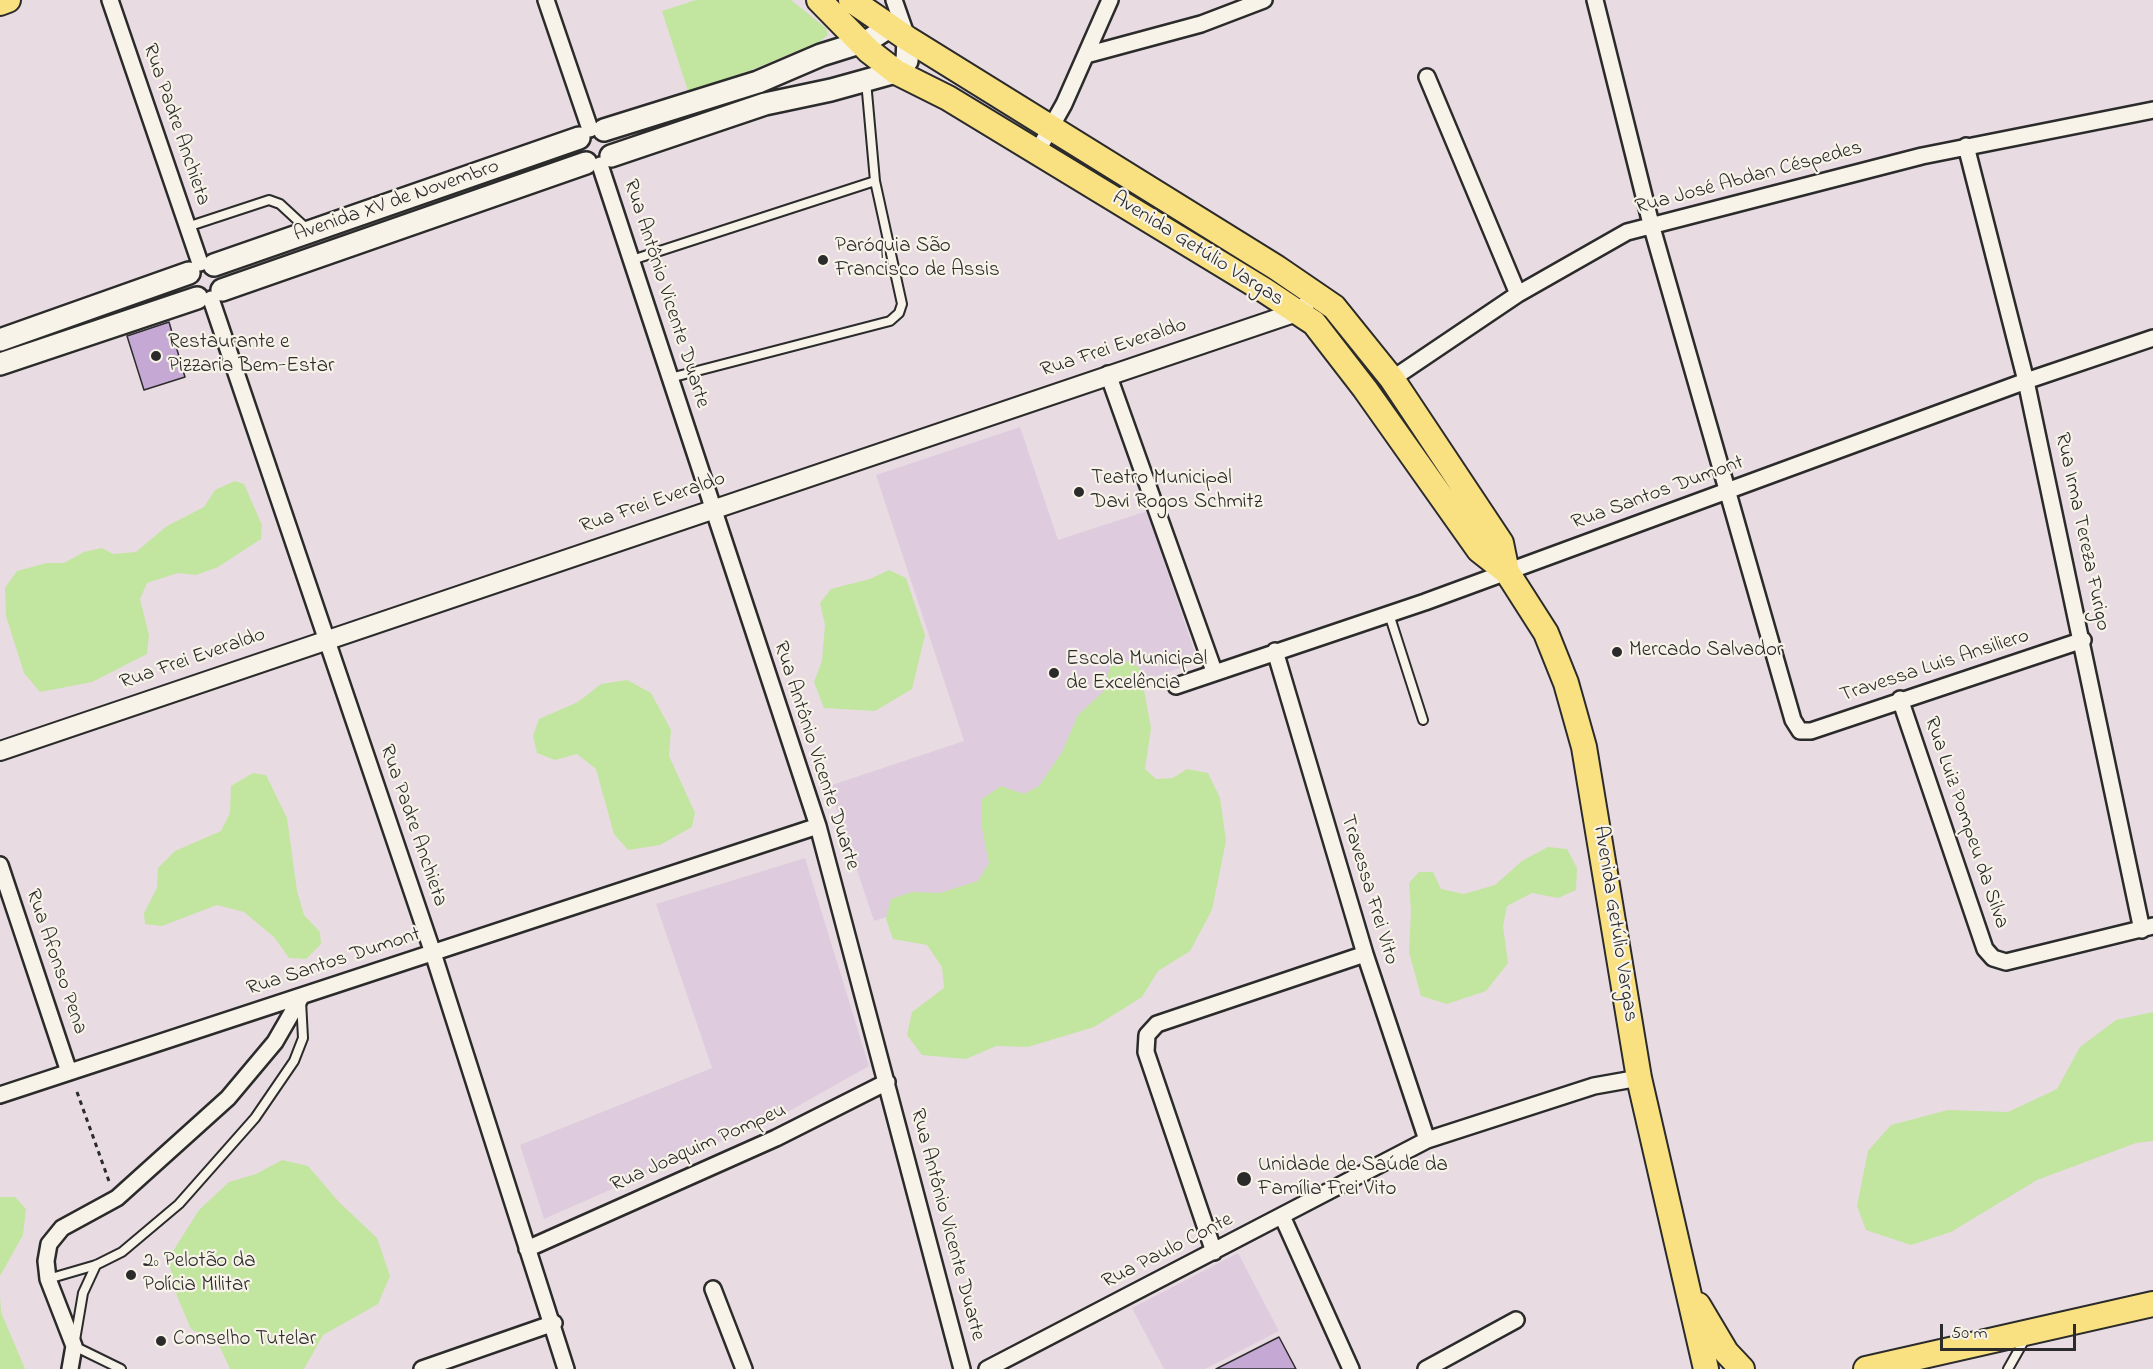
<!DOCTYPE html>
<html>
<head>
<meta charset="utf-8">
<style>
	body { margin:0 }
	#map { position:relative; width:2153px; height:1369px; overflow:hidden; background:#e8dce2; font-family:"Indie Flower",sans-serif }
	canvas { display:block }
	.scale { position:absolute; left:1940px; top:1324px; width:136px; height:27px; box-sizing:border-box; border:3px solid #2b2b2b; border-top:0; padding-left:8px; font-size:18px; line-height:21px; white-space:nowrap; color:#2b2b2b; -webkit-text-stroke:4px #f7f3e8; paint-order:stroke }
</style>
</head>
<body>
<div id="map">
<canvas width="2153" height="1369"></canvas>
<div class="scale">50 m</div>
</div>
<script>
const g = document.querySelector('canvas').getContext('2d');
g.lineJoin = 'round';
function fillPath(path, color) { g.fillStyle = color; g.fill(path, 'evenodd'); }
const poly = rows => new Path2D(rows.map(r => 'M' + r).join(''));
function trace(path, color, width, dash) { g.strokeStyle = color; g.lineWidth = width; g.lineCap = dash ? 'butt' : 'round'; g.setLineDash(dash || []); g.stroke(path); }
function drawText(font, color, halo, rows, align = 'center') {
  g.font = font + ' "Indie Flower",sans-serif'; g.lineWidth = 4.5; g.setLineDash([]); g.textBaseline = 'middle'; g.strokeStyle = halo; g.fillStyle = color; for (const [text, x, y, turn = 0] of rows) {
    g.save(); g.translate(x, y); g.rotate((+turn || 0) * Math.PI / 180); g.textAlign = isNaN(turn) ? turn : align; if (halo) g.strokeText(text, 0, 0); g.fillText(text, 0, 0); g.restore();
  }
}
fillPath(poly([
	[1020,427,1058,540,1147,511,1198,662,1136,683,1005,878,874,921,829,786,964,741,876,475],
	[805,858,869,1066,791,1110,544,1219,520,1145,712,1068,656,904],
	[1238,1253,1279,1331,1205,1369,1164,1369,1132,1308]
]), '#deccde');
fillPath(poly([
	[696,0,791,0,826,28,828,35,819,42,749,71,688,91,662,11],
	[235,481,244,484,262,525,261,539,218,567,196,575,178,573,147,583,140,599,149,635,147,654,92,682,40,692,24,673,6,616,5,588,17,571,47,563,64,563,84,552,102,548,113,554,136,552,167,526,204,507,215,490],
	[889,570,906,578,925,635,912,689,875,711,824,708,814,682,822,661,825,625,820,603,831,589,870,579],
	[1127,661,1140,668,1151,728,1145,769,1156,779,1173,778,1187,769,1208,773,1220,798,1226,841,1212,910,1190,951,1158,971,1142,997,1094,1027,1028,1047,996,1046,966,1059,922,1055,907,1035,912,1012,944,988,942,967,927,945,893,939,886,919,891,899,912,892,940,893,978,881,989,863,981,823,982,799,1001,786,1024,794,1039,786,1062,752,1078,715,1104,691,1110,667],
	[627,680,651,693,671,730,669,756,695,813,692,827,660,845,628,850,614,834,596,769,577,754,555,760,537,753,533,736,539,719,578,702,601,684],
	[253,773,266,775,287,818,297,891,304,915,320,932,321,944,306,959,289,958,274,937,244,912,217,905,162,926,145,924,144,913,157,888,158,868,175,851,221,831,230,813,231,786],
	[1548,847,1567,849,1577,868,1576,890,1558,898,1532,893,1507,906,1503,926,1508,963,1486,991,1447,1004,1421,996,1409,952,1411,911,1409,883,1419,872,1433,872,1441,889,1464,894,1495,885,1522,861],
	[2153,1012,2153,1141,2136,1143,2037,1180,1951,1232,1911,1245,1866,1230,1857,1206,1868,1151,1891,1125,1948,1110,2008,1112,2057,1089,2080,1047,2116,1020],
	[282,1160,308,1166,339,1202,377,1238,390,1276,378,1304,323,1335,304,1369,230,1369,219,1345,191,1329,177,1296,168,1259,199,1210,229,1182,256,1174],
	[0,1197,15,1197,26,1209,23,1235,0,1276],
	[0,1295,1,1312,25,1369,0,1369]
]), '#c2e59f');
const building = poly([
	[169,322,185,377,144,390,127,336,169,322],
	[1279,1337,1296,1369,1216,1369,1279,1337]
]);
fillPath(building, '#c6a8d5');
trace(building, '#2b2b2b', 1.5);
const service = poly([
	[866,81,875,181],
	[187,227,269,200,280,204,307,229],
	[632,260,875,181,902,304,899,313,890,321,670,378],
	[1389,614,1423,720],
	[96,1265,83,1293,74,1346,121,1369],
	[48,1279,96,1265,122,1252,179,1204,255,1118,294,1061,303,1038,301,1001],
	[2008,1369,2025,1339]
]);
const minor = poly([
	[110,0,200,263],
	[546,0,590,129],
	[894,0,907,37],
	[1595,0,1651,224,1793,720,1800,731,1811,731,2083,640],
	[1086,55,1201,24,1264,0],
	[1427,77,1518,294],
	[1966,146,2026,381,2142,930],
	[1037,152,1064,104,1110,0],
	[600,165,818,826,962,1369],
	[211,299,433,953,566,1369],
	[1108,374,1214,671],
	[1392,379,1518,294,1627,232,1922,156,2153,110],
	[1275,651,1365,954,1427,1140],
	[1176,686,1425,602,2026,381,2153,338],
	[1900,699,1985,949,1993,958,2006,962,2153,926],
	[0,865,69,1072],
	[0,1095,818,826],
	[1282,1216,1351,1369],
	[527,1249,776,1138,887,1082],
	[1214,1252,1146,1052,1147,1035,1157,1024,1365,954],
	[713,1289,744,1369],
	[70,1369,74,1346,48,1279,46,1261,49,1244,62,1228,117,1198,228,1098,275,1042,301,997],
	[422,1369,554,1323],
	[987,1369,1427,1140,1594,1086,1639,1078],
	[1426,1369,1516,1320]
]);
const tertiary = poly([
	[0,751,1297,312,1304,307]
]);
const secondary = poly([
	[604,130,758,82,821,55,869,40,889,27],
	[611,156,765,104,831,90,896,72,907,61,908,39],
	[214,265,579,138],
	[222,290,586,163],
	[0,340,189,273],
	[0,364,197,298]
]);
const primary = poly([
	[819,0,869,51,896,72,948,98,1264,290,1314,323,1365,389,1479,550,1507,572,1546,633,1566,683,1584,747,1639,1078,1706,1369],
	[851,0,908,39,1277,268,1334,307,1392,379,1501,543,1507,572],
	[0,3,8,0],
	[1698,1305,1726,1352,1742,1369],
	[1866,1369,2153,1304]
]);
trace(service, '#2b2b2b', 12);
trace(minor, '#2b2b2b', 20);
trace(tertiary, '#2b2b2b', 22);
trace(secondary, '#2b2b2b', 26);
trace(primary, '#2b2b2b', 28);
trace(poly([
	[77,1092,110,1184]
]), '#2b2b2b', 3, [4.5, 4.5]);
trace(service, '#f7f3e8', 8);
trace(minor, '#f7f3e8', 15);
trace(tertiary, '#f7f3e8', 18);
trace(secondary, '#f7f3e8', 21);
trace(primary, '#f9e181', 24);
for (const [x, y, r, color] of [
	[823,260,6,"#2b2b2b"],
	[156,356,6,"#2b2b2b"],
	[1079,492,6,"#2b2b2b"],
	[1617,652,6,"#2b2b2b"],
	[1054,673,6,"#2b2b2b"],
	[1244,1179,8,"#2b2b2b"],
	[131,1275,6,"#2b2b2b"],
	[161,1341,6,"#2b2b2b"]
]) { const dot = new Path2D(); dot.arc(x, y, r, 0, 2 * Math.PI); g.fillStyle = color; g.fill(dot); trace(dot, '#f7f3e8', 2); }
drawText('21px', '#2b2b2b', '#f7f3e8', [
	["Rua Padre Anchieta",175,125,71],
	["Rua José Abdan Céspedes",1749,179,-15],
	["Avenida XV de Novembro",397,202,-19],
	["Avenida Getúlio Vargas",1197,250,32],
	["Rua Antônio Vicente Duarte",665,294,72],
	["Rua Frei Everaldo",1114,349,-18],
	["Rua Santos Dumont",1658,494,-20],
	["Rua Frei Everaldo",653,504,-19],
	["Rua Irma Tereza Furigo",2081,532,78],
	["Rua Frei Everaldo",193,660,-19],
	["Travessa Luis Ansiliero",1935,667,-18],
	["Rua Antônio Vicente Duarte",815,756,72],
	["Rua Luiz Pompeu da Silva",1965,823,71],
	["Rua Padre Anchieta",412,826,71],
	["Travessa Frei Vito",1368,890,73],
	["Avenida Getúlio Vargas",1614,924,81],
	["Rua Afonso Pena",55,962,71],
	["Rua Santos Dumont",334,963,-18],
	["Rua Joaquim Pompeu",699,1149,-24],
	["Rua Antônio Vicente Duarte",946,1225,75],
	["Rua Paulo Conte",1168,1252,-27]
]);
drawText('21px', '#2b2b2b', '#f7f3e8', [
	["Paróquia São",835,248],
	["Francisco de Assis",835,272],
	["Restaurante e",168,344],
	["Pizzaria Bem-Estar",168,368],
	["Teatro Municipal",1091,480],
	["Davi Rogos Schmitz",1091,504],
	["Mercado Salvador",1629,652],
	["Escola Municipal",1066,661],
	["de Excelência",1066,685],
	["Unidade de Saúde da",1258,1167],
	["Família Frei Vito",1258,1191],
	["2º Pelotão da",143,1263],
	["Polícia Militar",143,1287],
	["Conselho Tutelar",173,1341]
], 'left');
</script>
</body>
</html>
